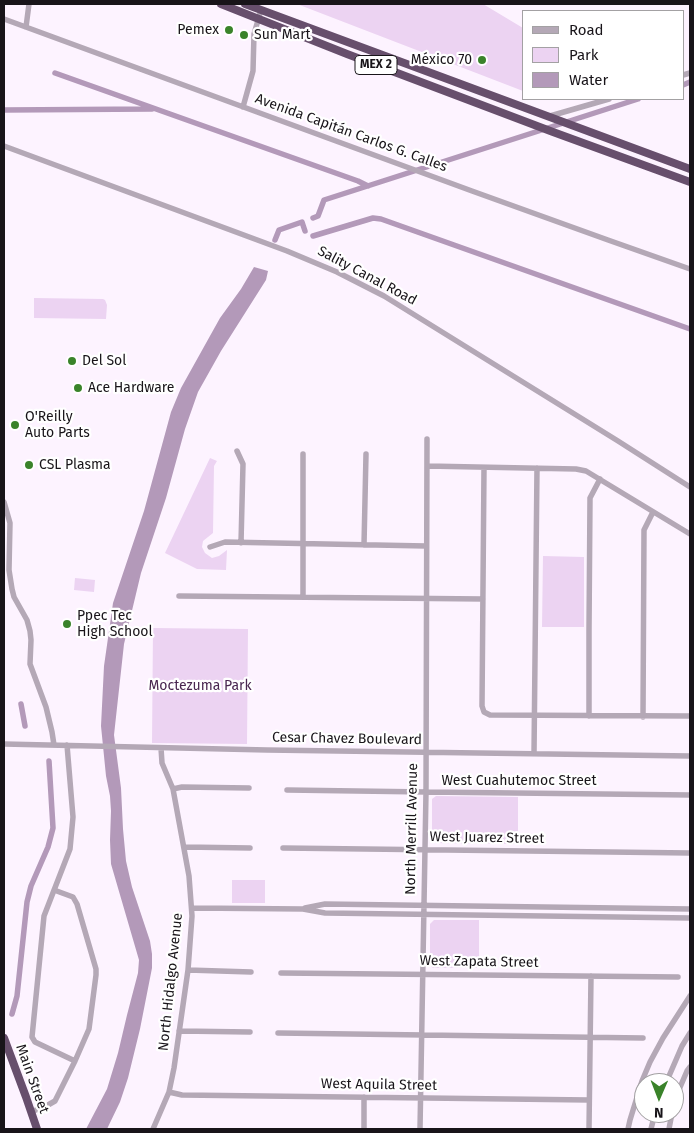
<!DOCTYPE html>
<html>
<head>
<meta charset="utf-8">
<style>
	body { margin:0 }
	#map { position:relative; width:694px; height:1133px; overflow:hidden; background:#fdf3ff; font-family:"Fira Sans",sans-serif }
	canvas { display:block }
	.frame { position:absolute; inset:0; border:5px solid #181419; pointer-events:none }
	.legend { position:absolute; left:522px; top:10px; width:162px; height:90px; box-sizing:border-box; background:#fff; border:1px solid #a3a1a3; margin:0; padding:6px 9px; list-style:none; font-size:15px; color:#181419 }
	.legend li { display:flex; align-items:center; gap:10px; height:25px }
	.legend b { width:25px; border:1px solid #a3a1a3 }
	.north { position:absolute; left:634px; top:1073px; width:50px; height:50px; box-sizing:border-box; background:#fff; border:1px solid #a3a1a3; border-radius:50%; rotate:181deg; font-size:14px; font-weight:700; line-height:20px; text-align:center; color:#181419 }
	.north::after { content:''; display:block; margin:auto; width:18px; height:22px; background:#3a832a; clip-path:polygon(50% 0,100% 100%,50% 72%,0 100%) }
</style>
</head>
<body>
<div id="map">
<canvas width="694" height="1133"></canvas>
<div class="frame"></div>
<ul class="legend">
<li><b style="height:6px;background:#b4a8b6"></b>Road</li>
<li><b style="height:14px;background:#ecd3f2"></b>Park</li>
<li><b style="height:14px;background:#b399b9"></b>Water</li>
</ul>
<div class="north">N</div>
</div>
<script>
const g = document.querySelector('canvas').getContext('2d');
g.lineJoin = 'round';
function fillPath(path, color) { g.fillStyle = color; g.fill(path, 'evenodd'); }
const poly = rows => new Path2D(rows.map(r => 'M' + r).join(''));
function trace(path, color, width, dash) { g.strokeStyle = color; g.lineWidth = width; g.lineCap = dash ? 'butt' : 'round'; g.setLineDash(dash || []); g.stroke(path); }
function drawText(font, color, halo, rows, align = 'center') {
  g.font = font + ' "Fira Sans",sans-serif'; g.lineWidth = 4.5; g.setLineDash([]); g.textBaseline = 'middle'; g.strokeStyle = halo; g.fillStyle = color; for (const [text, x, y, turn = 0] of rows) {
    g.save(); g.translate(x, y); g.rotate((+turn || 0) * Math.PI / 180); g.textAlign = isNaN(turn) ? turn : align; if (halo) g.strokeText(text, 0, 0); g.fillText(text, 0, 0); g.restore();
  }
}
fillPath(poly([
	[297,4,483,4,523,28,523,91],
	[34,298,103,299,105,300,107,305,106,319,34,318],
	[210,458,217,461,214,466,213,533,203,541,202,547,205,553,212,558,219,556,227,550,226,570,197,569,165,553],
	[543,556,584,557,584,627,542,627],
	[75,578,95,580,94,592,74,590],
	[153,628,248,629,247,744,152,743],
	[436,796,518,797,518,844,436,843,432,838,432,799],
	[232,880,265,880,265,903,232,903],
	[434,920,479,920,479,968,433,968,430,965,430,924]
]), '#ecd3f2');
fillPath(poly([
	[254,267,268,271,266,280,221,351,198,392,185,429,166,498,141,573,124,644,114,735,121,788,123,829,126,861,132,887,150,941,152,954,152,968,140,1029,128,1078,120,1102,107,1129,86,1129,107,1089,118,1053,127,1015,138,973,139,960,111,864,110,840,111,811,110,796,106,776,101,726,104,666,113,603,144,511,171,412,181,388,220,318,241,289]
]), '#b399b9');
trace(poly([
	[55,73,358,181,368,186],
	[683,85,690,82],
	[4,110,152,109],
	[313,218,318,216,324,200,638,99],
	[313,236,373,218,381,219,690,329],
	[275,240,279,230,302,222,305,231],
	[21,704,25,726],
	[12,1014,17,996,27,902,31,886,48,847,53,828,49,761]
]), '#b399b9', 5.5);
trace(poly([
	[4,19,472,191,608,240,690,269],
	[26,27,29,4],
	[683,75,690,73],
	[243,107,253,71,254,34,261,10],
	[550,116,609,99],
	[4,146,287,251,337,272,384,296,618,441,690,487],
	[237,451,243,464,241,543],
	[303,454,303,597],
	[427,466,576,469,586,471,690,534],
	[484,468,482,706,484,712,490,715,690,716],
	[4,502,10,523,9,570,12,589,14,597,27,620,30,631,31,640,30,664,46,707,52,732,54,745],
	[364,545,366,454],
	[210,547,225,542,426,546],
	[179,596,483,599],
	[589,716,589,630,590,498,600,479],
	[643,717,644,530,653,512],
	[4,744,267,750,690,756],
	[67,745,73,817,70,849,44,916,32,1037,35,1042,75,1061],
	[534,754,537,468],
	[173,789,182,787,249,788],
	[287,790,426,792,690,795],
	[184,847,250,848],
	[283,848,690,853],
	[192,908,303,909,325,913,690,918],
	[305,908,325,904,690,909],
	[188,970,251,972],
	[281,973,678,977],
	[179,1031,250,1032],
	[278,1033,643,1038],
	[666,1083,682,1046,690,1033],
	[169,1092,182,1095,589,1100],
	[674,1107,678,1092,687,1071,690,1067],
	[31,1112,48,1105,55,1101,75,1061,89,1029,96,975,96,969,77,904,73,897,54,890],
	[153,1129,169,1092,174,1068,188,970,192,916,189,876,173,789,162,763,161,748],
	[364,1129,364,1097],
	[420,1129,426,792,427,439],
	[589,1129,591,976],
	[628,1129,630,1120,642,1081,650,1062,663,1038,690,996],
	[651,1129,655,1113],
	[669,1129,672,1113]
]), '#b4a8b6', 5.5);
trace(poly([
	[221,4,347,54,553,132,690,182],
	[245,4,690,169],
	[4,1038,26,1097,37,1129]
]), '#674f6c', 8);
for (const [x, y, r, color] of [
	[229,30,5,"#3a832a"],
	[244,35,5,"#3a832a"],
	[482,60,5,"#3a832a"],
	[72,361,5,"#3a832a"],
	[78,388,5,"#3a832a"],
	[15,425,5,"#3a832a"],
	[29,465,5,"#3a832a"],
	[67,624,5,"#3a832a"]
]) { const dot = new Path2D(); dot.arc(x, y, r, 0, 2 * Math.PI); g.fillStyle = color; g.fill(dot); trace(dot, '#fff', 2); }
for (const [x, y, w] of [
	[376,65,42]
]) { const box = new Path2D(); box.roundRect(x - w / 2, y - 9.5, w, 19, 4); g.fillStyle = '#fff'; g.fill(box); trace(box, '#181419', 1); }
drawText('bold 12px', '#181419', null, [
	["MEX 2",376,65]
]);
drawText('14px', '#181419', '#fff', [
	["Pemex",219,30,"right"],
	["Sun Mart",254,35],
	["México 70",472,60,"right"],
	["Del Sol",82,361],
	["Ace Hardware",88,388],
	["O'Reilly",25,417],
	["Auto Parts",25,433],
	["CSL Plasma",39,465],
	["Ppec Tec",77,616],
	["High School",77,632]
], 'left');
drawText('14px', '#181419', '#fff', [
	["Avenida Capitán Carlos G. Calles",351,133,20],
	["Sality Canal Road",367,276,28],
	["Cesar Chavez Boulevard",347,739,1],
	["West Cuahutemoc Street",519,781],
	["North Merrill Avenue",412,829,-89],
	["West Juarez Street",487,838,1],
	["West Zapata Street",479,962,1],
	["North Hidalgo Avenue",171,982,-84],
	["Main Street",32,1079,70],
	["West Aquila Street",379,1085,1]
]);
drawText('14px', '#492650', '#fff', [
	["Moctezuma Park",200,686]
]);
</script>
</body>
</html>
